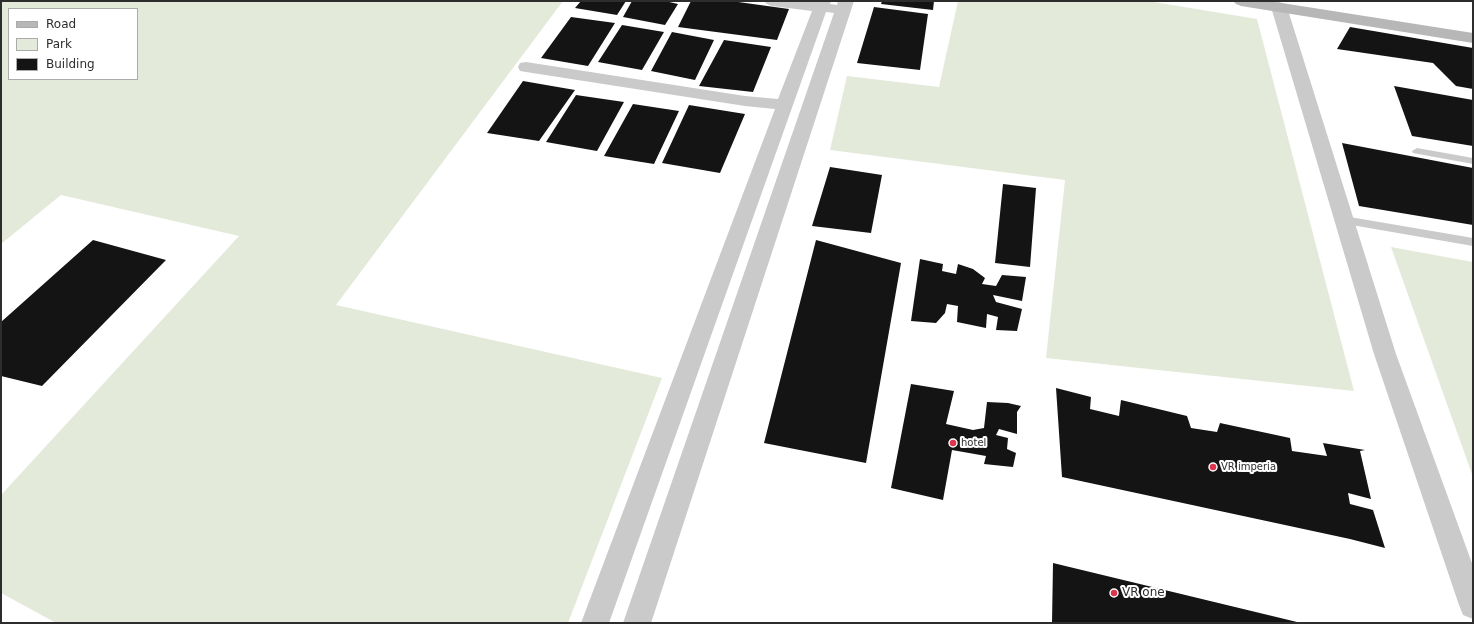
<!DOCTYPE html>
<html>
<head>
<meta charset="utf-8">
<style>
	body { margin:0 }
	#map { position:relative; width:1474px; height:624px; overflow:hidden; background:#fff; font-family:"DejaVu Sans",sans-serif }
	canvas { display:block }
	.frame { position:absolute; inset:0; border:2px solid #2d2d2d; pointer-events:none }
	.legend { position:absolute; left:8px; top:8px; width:130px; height:72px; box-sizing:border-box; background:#fff; border:1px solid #ababab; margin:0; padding:5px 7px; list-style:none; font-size:12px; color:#2d2d2d }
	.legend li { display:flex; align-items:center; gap:8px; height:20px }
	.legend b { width:20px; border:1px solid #ababab }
</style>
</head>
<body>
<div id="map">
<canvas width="1474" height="624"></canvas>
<div class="frame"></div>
<ul class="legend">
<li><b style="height:5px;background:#b7b7b7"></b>Road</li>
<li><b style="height:11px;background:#e4eada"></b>Park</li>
<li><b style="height:11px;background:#141414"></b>Building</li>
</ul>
</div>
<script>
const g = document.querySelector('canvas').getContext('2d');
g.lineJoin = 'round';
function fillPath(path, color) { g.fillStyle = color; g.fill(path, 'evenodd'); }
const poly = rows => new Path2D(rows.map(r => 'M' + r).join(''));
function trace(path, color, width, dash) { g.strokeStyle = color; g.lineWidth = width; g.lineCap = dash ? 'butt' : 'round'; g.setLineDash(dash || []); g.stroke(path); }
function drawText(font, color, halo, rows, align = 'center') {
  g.font = font + ' "DejaVu Sans",sans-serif'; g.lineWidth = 4; g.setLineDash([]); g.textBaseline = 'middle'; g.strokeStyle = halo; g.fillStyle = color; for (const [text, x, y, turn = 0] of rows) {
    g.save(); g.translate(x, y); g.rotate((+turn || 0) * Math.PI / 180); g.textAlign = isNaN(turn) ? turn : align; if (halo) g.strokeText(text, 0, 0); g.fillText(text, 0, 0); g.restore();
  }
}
fillPath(poly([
	[1,1,563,1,336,305,662,378,568,623,56,623,1,593,1,495,239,236,61,195,1,244],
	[9,9,137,9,137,79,9,79],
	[958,1,1148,1,1257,19,1354,391,1046,358,1065,180,830,150,847,76,939,87],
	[1391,247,1473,262,1473,477]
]), '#e4eada');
fillPath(poly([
	[581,1,626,1,617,15,575,8],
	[632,1,665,1,678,4,665,25,623,17],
	[691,1,731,1,789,9,777,40,678,27],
	[882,1,934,1,933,10,881,4],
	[874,7,928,14,920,70,857,63],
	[571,17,615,23,588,66,541,58],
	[622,25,664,32,642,70,598,62],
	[1350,27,1473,48,1473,89,1456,86,1433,63,1337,49],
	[672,32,714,40,695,80,651,71],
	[724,40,771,47,753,92,699,86],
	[523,81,575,90,539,141,487,133],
	[1394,86,1473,100,1473,146,1412,136],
	[576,95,624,102,597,151,546,142],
	[633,104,679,111,654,164,604,156],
	[689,105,745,114,720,173,662,163],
	[1342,143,1473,168,1473,225,1359,206],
	[830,167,882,175,871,233,812,226],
	[1003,184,1036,188,1030,267,995,263],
	[93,240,166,260,42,386,1,376,1,322],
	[816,240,901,263,866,463,764,443],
	[920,259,943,264,942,271,956,274,958,264,973,269,985,278,982,284,996,286,1002,275,1026,277,1022,301,993,295,996,302,1022,309,1017,331,996,330,998,317,987,314,986,328,957,322,958,306,947,304,945,313,936,323,911,321],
	[911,384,954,391,946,424,973,430,984,428,987,402,1008,403,1021,406,1017,412,1017,434,999,429,996,435,1008,438,1007,449,1016,453,1013,467,984,464,986,456,952,450,943,500,891,488],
	[1056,388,1091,397,1090,409,1119,416,1121,400,1187,416,1191,428,1217,432,1220,423,1290,438,1292,451,1327,456,1323,443,1365,450,1360,451,1371,499,1348,493,1350,504,1373,510,1385,548,1350,539,1062,477],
	[1053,563,1297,622,1297,623,1052,623]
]), '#141414');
fillPath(poly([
	[1417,148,1473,158,1473,164,1413,153,1412,151,1417,148],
	[1344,216,1473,238,1473,246,1340,223,1339,220,1340,217,1344,216]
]), '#cacaca');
fillPath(poly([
	[764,1,831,1,830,4,837,5,838,1,854,1,651,623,623,623,834,13,826,12,609,623,581,623,775,109,745,106,526,72,520,71,518,67,520,63,526,62,745,96,778,99,812,11,772,6,767,4,764,1],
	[1279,2,1284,4,1287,7,1396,354,1473,566,1473,619,1463,615,1459,605,1374,354,1271,7,1274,4,1279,2]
]), '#cacaca');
fillPath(poly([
	[1233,1,1269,1,1473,33,1473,43,1241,6,1236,4,1233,1]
]), '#b7b7b7');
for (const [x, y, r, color] of [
	[953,443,4,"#de354e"],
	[1213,467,4,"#de354e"],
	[1114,593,4,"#de354e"]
]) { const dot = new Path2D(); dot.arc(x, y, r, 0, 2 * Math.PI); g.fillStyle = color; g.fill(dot); trace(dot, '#fff', 1.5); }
drawText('10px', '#2d2d2d', '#fff', [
	["hotel",961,443],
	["VR imperia",1221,467]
], 'left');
drawText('12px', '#2d2d2d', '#fff', [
	["VR one",1122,593]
], 'left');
</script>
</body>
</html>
